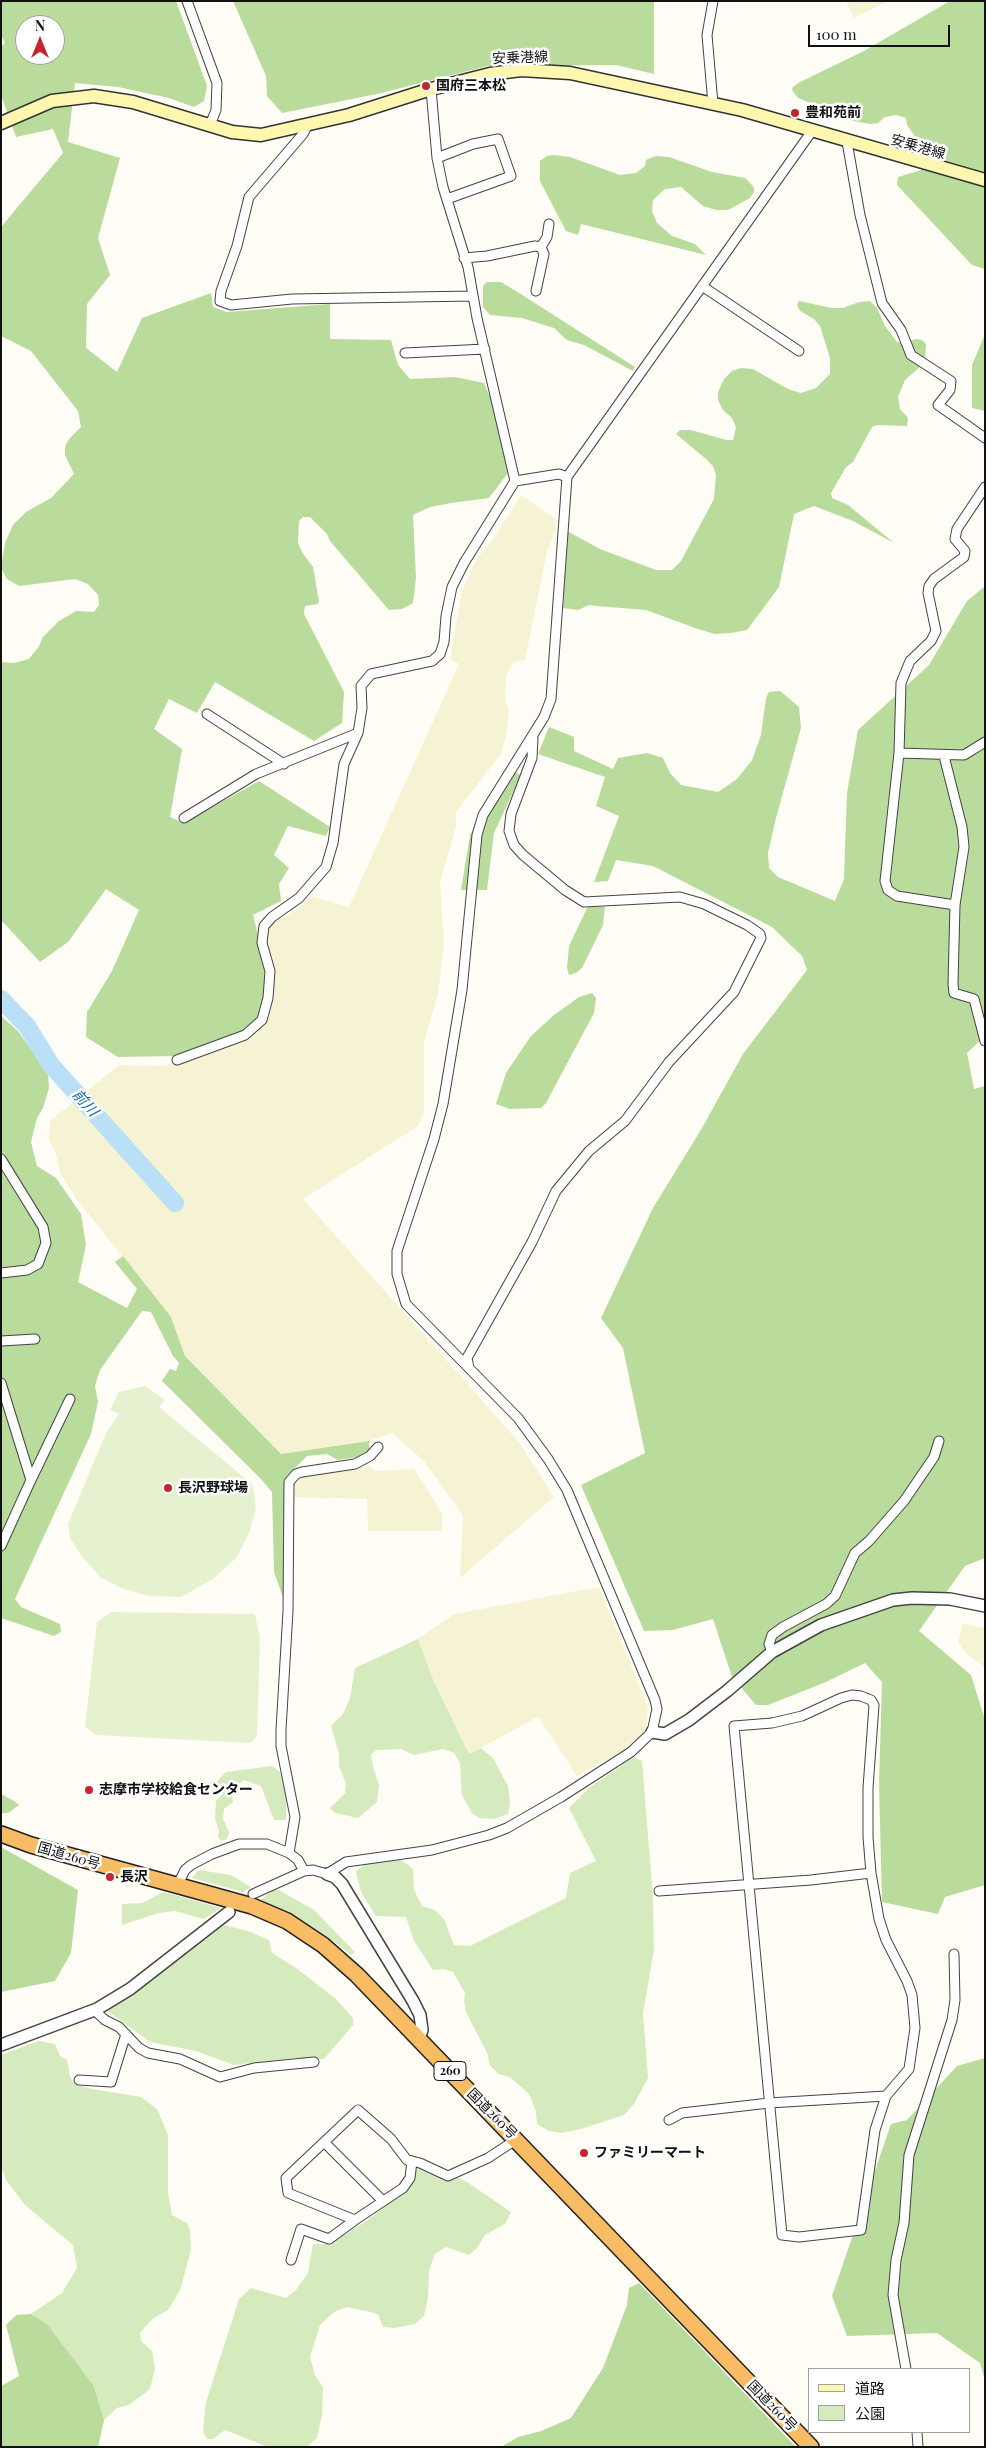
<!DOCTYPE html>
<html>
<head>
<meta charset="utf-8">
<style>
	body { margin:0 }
	#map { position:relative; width:986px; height:2448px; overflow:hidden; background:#fffdf5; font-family:"Playfair Display","Noto Sans JP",serif }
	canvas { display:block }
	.frame { position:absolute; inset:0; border:2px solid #111; pointer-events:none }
	.legend { position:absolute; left:808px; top:2368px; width:162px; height:65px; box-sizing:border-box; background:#fff; border:1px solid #a0a0a0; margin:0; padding:6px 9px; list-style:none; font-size:15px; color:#111 }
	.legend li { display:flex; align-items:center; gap:10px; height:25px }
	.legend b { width:25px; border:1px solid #a0a0a0 }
	.north { position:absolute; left:15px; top:15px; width:50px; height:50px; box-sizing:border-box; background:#fff; border:1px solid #a0a0a0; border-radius:50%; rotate:0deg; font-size:14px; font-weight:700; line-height:20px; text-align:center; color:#111 }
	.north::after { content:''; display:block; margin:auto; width:18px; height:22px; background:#c4262e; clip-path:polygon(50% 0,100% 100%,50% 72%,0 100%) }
	.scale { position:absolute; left:808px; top:25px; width:142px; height:22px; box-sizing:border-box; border:2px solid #111; border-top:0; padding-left:6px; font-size:15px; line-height:18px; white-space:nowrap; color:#111; -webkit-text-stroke:4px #fff; paint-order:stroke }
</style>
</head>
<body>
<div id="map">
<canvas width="986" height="2448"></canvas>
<div class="frame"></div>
<ul class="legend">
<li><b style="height:6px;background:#fff6b0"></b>道路</li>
<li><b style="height:14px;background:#d5ebbd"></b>公園</li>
</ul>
<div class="north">N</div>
<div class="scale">100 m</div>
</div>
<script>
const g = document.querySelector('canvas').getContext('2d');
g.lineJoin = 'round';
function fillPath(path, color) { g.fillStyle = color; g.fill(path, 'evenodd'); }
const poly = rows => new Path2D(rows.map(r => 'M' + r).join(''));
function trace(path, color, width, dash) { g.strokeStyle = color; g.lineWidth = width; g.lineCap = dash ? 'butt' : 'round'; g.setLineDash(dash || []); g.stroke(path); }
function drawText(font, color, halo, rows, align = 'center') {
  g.font = font + ' "Playfair Display","Noto Sans JP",serif'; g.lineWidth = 5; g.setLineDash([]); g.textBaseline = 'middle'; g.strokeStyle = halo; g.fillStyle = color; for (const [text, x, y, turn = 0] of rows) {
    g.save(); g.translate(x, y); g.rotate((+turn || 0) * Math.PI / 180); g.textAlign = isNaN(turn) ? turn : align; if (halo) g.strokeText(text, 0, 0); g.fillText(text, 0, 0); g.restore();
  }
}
fillPath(poly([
	[846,1,888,1,854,18],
	[521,495,555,518,557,527,547,551,525,660,513,662,506,676,505,700,509,710,507,731,501,754,456,812,456,827,440,882,444,945,438,994,424,1042,424,1114,418,1126,303,1199,519,1442,554,1497,460,1578,463,1516,424,1461,392,1433,369,1441,281,1454,185,1356,171,1317,78,1201,61,1175,55,1151,49,1140,50,1121,119,1065,161,1066,184,1062,248,1040,266,1022,271,1013,272,995,265,946,269,922,285,917,300,907,311,896,349,907,459,664,450,659,462,590,478,556,489,545],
	[370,1466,376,1471,414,1469,442,1513,442,1531,368,1531,367,1499,293,1497,294,1477,308,1472],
	[599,1587,648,1707,646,1726,641,1737,632,1745,577,1776,538,1717,469,1754,434,1682,418,1639,454,1614],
	[963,1624,985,1628,985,1667,968,1655,958,1643]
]), '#f6f3d4');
fillPath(poly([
	[418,1639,434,1682,469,1754,481,1748,493,1758,508,1786,510,1803,508,1814,494,1819,479,1818,472,1813,462,1795,460,1763,454,1753,443,1749,414,1755,401,1749,377,1750,371,1754,373,1767,379,1785,377,1802,358,1818,335,1813,330,1808,345,1793,346,1784,339,1766,339,1754,331,1726,343,1714,350,1698,355,1668],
	[634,1757,642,1761,653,1897,654,1950,643,2013,648,2078,634,2104,624,2115,581,2129,562,2133,549,2131,537,2124,536,2111,529,2094,510,2077,498,2074,489,2064,488,2055,466,2012,464,2002,465,1993,453,1972,444,1969,433,1970,414,1941,406,1917,376,1916,361,1892,356,1872,366,1863,399,1858,413,1869,414,1890,422,1906,435,1910,444,1919,454,1945,470,1946,566,1898,570,1873,596,1861,569,1808,589,1788],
	[272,1766,280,1772,286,1796,286,1820,274,1820,261,1786,244,1780,231,1791,233,1802,224,1809,223,1819,229,1832,227,1839,221,1841,218,1837,219,1832,215,1818,216,1800,223,1794,216,1782,226,1772],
	[199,1870,231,1875,251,1887,243,1892,192,1878],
	[275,1888,314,1910,355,1952,351,1955,324,1934,293,1915,261,1900],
	[164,1892,221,1908,204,1919,175,1911,158,1913,122,1925,122,1904,142,1903],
	[224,1925,248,1931,269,1940,272,1953,296,1968,336,1999,353,2018,353,2025,324,2059,295,2058,234,2065,196,2051,150,2042,106,2010,133,1995],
	[39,2041,55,2044,60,2056,67,2060,70,2076,74,2084,92,2089,141,2097,157,2109,168,2135,168,2193,172,2215,187,2223,190,2230,191,2250,180,2290,168,2310,152,2319,140,2333,141,2341,152,2351,155,2369,150,2389,129,2405,117,2408,104,2420,94,2386,48,2325,31,2314,62,2293,77,2268,73,2245,25,2205,6,2180,1,2165,1,2055],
	[414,2157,441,2168,470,2184,511,2212,505,2224,485,2235,477,2248,469,2255,446,2247,435,2254,429,2270,428,2297,424,2316,415,2324,395,2328,383,2327,378,2314,347,2307,334,2312,320,2325,310,2357,315,2375,323,2387,322,2415,317,2438,307,2447,268,2447,225,2430,213,2439,207,2439,203,2431,206,2402,239,2299,251,2288,286,2298,296,2290,308,2273,313,2244,330,2244,368,2220,406,2190,415,2181]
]), '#d5ebbd');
fillPath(poly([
	[1,1,176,1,207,86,204,101,194,107,169,98,118,87,75,83,68,142,120,158,98,238,110,275,87,304,86,348,117,372,142,318,211,293,213,307,227,312,330,304,330,339,391,340,398,365,410,379,455,377,484,383,492,402,508,473,489,498,451,503,430,507,413,515,416,578,413,603,402,609,389,610,330,541,327,534,310,517,303,517,299,521,298,543,302,552,313,567,319,601,318,604,305,606,304,614,344,692,342,723,314,741,215,682,197,713,169,699,154,729,182,749,170,817,184,823,259,781,330,827,326,836,288,826,274,855,289,868,279,884,281,901,253,915,267,970,266,998,259,1019,243,1032,176,1056,118,1057,86,1037,87,1012,112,971,139,910,106,889,68,942,40,962,1,920,1,662,14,663,29,659,39,646,43,637,59,621,76,611,94,612,99,605,98,595,88,584,75,579,19,586,7,579,1,568,5,543,13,525,26,512,51,498,74,474,65,455,65,446,70,438,81,427,78,411,31,351,1,336,1,227,63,153,53,129,16,137,1,95,1,47,5,43,1,35],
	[25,25,55,25,55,55,25,55],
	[233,1,654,1,654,74,616,65,488,66,377,94,282,113,267,96,266,76],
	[950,1,985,1,985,269,972,265,897,185,898,177,921,170,927,154,907,125,906,118,896,115,885,117,878,123,870,124,853,121,798,98,792,90,793,87,798,83,864,51],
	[554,155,570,157,620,175,636,173,645,166,646,160,656,156,669,157,712,172,745,178,754,187,754,192,750,198,728,210,716,210,703,206,681,187,665,189,653,200,652,211,657,223,672,236,695,244,706,255,581,224,578,235,566,231,540,181,540,161,547,156],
	[487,282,501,282,516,291,635,367,633,371,584,345,567,340,554,328,522,318,490,315,483,307,483,286],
	[799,301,832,308,843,308,859,302,870,301,877,308,885,326,897,342,904,343,916,339,922,340,926,344,925,360,921,366,905,380,898,397,900,409,908,418,907,426,878,425,872,427,853,462,846,467,831,493,832,498,848,505,894,543,853,521,814,506,794,514,779,587,747,630,731,633,715,634,698,629,646,610,597,606,589,605,578,610,563,608,567,531,600,549,656,570,672,570,681,561,714,499,716,475,713,466,706,459,676,434,680,430,691,430,726,440,733,440,736,427,732,418,723,410,718,400,718,392,724,379,732,371,741,368,753,369,788,389,801,393,816,388,830,374,830,358,820,326,814,319,800,311,797,305],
	[985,334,985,411,972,408,972,365],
	[985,586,985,1036,967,1053,974,1089,985,1086,985,1558,965,1566,919,1631,971,1675,985,1720,985,1885,945,1897,938,1914,882,1902,879,1783,882,1682,865,1663,826,1682,768,1705,756,1705,732,1677,713,1619,673,1630,644,1631,581,1485,645,1453,623,1348,601,1318,653,1208,702,1128,743,1054,807,970,802,956,772,927,653,866,616,860,608,881,594,882,619,816,596,806,605,777,538,754,549,727,574,737,574,751,613,769,618,758,647,753,663,758,670,773,681,785,718,792,737,779,752,760,761,735,766,698,769,692,780,691,799,707,801,728,776,818,768,853,769,868,778,877,835,901,844,879,847,793,858,730,929,665,967,601],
	[506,768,521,775,494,833,487,890,461,890,470,835],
	[588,906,605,907,603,925,582,968,576,973,569,975,567,968,569,946],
	[592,993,596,998,594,1013,546,1103,541,1108,510,1109,496,1104,506,1073,531,1036,554,1015,579,997],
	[1,1016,18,1031,48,1073,49,1088,43,1108,37,1118,31,1142,37,1166,56,1178,81,1214,86,1245,78,1282,127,1308,137,1289,115,1262,123,1256,171,1317,185,1356,281,1454,369,1441,370,1451,360,1457,338,1460,327,1454,307,1456,287,1476,285,1603,274,1572,272,1492,261,1479,162,1381,170,1369,176,1371,179,1363,173,1356,151,1312,142,1311,100,1370,95,1386,98,1402,91,1434,15,1599,21,1607,60,1624,61,1632,54,1636,1,1618],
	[1,1794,14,1801,19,1805,8,1813,1,1813],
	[1,1847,78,1890,71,1953,55,1981,1,1992],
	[985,2058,985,2381,980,2363,937,2333,847,2336,832,2296,891,2124,907,2120,957,2066],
	[639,2283,796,2447,501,2447,518,2437,541,2431,571,2418,603,2368,627,2305,629,2288],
	[31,2314,48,2325,94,2386,104,2420,98,2447,1,2447,1,2386,19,2376,6,2325,16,2315]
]), '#b9dc9c');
fillPath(poly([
	[145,1386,165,1400,159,1407,252,1484,254,1493,256,1510,249,1533,237,1557,213,1579,181,1597,150,1596,123,1589,100,1577,81,1555,70,1538,68,1524,106,1433,119,1414,110,1410,119,1392],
	[111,1612,255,1614,260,1638,257,1736,250,1743,96,1735,85,1727,97,1622]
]), '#e6f2cf');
trace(poly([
	[1,999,27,1026,51,1065,175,1203]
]), '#b9e0f7', 18);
const minor = poly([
	[187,1,217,83,216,110,210,125],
	[713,1,707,35,713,104],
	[308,124,303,134,249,197,237,246,221,291,220,301,231,305,292,299,473,296],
	[847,142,860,215,882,303,901,330,911,355,951,381,950,390,938,405,985,438],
	[437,158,473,144,498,139,511,176,447,199],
	[541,247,547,237,549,224],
	[464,258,487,256,535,246,541,247,544,254,536,291],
	[702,286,799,351],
	[405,353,485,349],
	[515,481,559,474,567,477],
	[207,714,284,764],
	[899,753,964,755,985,742],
	[944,756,962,827,964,847,955,905,953,984,954,993,974,999,985,1041],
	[184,818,256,774,358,733],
	[955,905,897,896,888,890,885,881,899,753,901,683,910,661,931,641,936,631,928,593,929,586,934,579,964,557,965,551,955,539,957,529,985,487],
	[177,1060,245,1035,262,1020,268,998,270,971,262,943,264,926,272,917,299,898,326,867,333,843,344,764,358,733,362,708,361,686,371,674,432,661,440,654,444,642,446,616,452,587,464,563,515,481,477,318,468,267,443,187,437,158,431,89],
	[1,1159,43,1227,46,1243,38,1264,27,1270,1,1273],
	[1,1341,35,1339],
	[469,1368,467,1358,532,1242,556,1191,589,1151,625,1121,669,1062,734,992,761,938,760,934,747,925,704,904,680,897,584,902,565,890,523,855,514,845,509,831,511,814,532,758,533,738],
	[1,1383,31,1480,1,1546],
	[31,1480,70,1399],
	[772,1652,769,1644,772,1635,783,1627,826,1604,835,1596,855,1553,869,1541,904,1501,934,1457,939,1441],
	[852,1695,861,1696,871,1700,874,1705,868,1788,868,1837,871,1873,879,1919,886,1940,907,1981,912,1995,915,2028,909,2069,886,2096,875,2130,861,2230,799,2237,782,2235,734,1726,772,1723,802,1716,841,1698,852,1695],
	[289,1853,295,1817,281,1746,281,1730,288,1611,289,1482,296,1474,302,1472,355,1464,370,1456,378,1447],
	[177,1886,185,1870,191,1865,212,1854,239,1844,267,1844,289,1853,298,1860,304,1871],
	[659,1891,811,1880,871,1873],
	[253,1894,304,1871,313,1870,327,1874,346,1862,432,1850,489,1835,507,1828,561,1797,631,1752,652,1732,657,1709,655,1700,567,1490,548,1459,518,1418,406,1304,397,1274,397,1251,434,1139,443,1104,462,990,477,835,483,815,544,717,551,699,567,477,812,131],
	[94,2010,105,2020,119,2027,139,2048,148,2053,180,2059,220,2077,254,2068,314,2062],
	[79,2080,111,2082,126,2034],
	[669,2120,682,2113,769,2103,886,2096],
	[324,2142,383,2201],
	[412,2161,410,2178,403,2188,355,2220,288,2193,286,2178,358,2110,391,2139,407,2160,412,2161,420,2163,448,2176,488,2158,517,2139],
	[291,2260,301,2229,329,2239,355,2220],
	[906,2369,893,2295,896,2260,904,2223,909,2155,952,2020,955,2000,954,1954],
	[917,2432,918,2447]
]);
const tertiary = poly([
	[652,1732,665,1734,689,1720,727,1691,772,1652,821,1625,893,1600,912,1598,950,1599,985,1606],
	[327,1874,335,1877,342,1884,413,2001,420,2015,422,2030,419,2040],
	[1,2045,97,2009,130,1989,229,1912]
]);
const secondary = poly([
	[1,123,52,101,94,96,133,102,232,132,261,135,349,115,431,89,490,74,521,70,570,73,742,110,985,180]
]);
const trunk = poly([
	[1,1834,31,1845,252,1906,287,1921,323,1945,357,1975,811,2447]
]);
trace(minor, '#444', 11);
trace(tertiary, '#444', 14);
trace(secondary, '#333', 15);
trace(trunk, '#222', 18);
trace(minor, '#fff', 9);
trace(tertiary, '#fff', 11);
trace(secondary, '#fff6b0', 12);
trace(trunk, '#f7bc64', 15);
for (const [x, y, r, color] of [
	[426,86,5,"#c4262e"],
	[795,113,5,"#c4262e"],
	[168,1488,5,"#c4262e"],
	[89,1790,5,"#c4262e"],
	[110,1877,5,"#c4262e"],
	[584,2153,5,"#c4262e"]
]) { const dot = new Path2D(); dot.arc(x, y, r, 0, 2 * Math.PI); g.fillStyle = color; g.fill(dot); trace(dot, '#fff', 2); }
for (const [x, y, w] of [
	[450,2071,32]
]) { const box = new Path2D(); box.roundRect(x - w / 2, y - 9.5, w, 19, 4); g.fillStyle = '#fff'; g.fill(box); trace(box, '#111', 1); }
drawText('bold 12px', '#111', null, [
	["260",450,2071]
]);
drawText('14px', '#111', '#fff', [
	["安乗港線",520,58,-2],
	["安乗港線",918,147,16],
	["国道260号",69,1856,16],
	["国道260号",492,2114,45],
	["国道260号",772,2406,46]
]);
drawText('bold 14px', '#111', '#fff', [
	["国府三本松",436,86],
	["豊和苑前",805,113],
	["長沢野球場",178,1488],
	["志摩市学校給食センター",99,1790],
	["長沢",120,1877],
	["ファミリーマート",594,2153]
], 'left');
drawText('italic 15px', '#1768a6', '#fff', [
	["前川",85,1103,48]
]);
</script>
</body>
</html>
